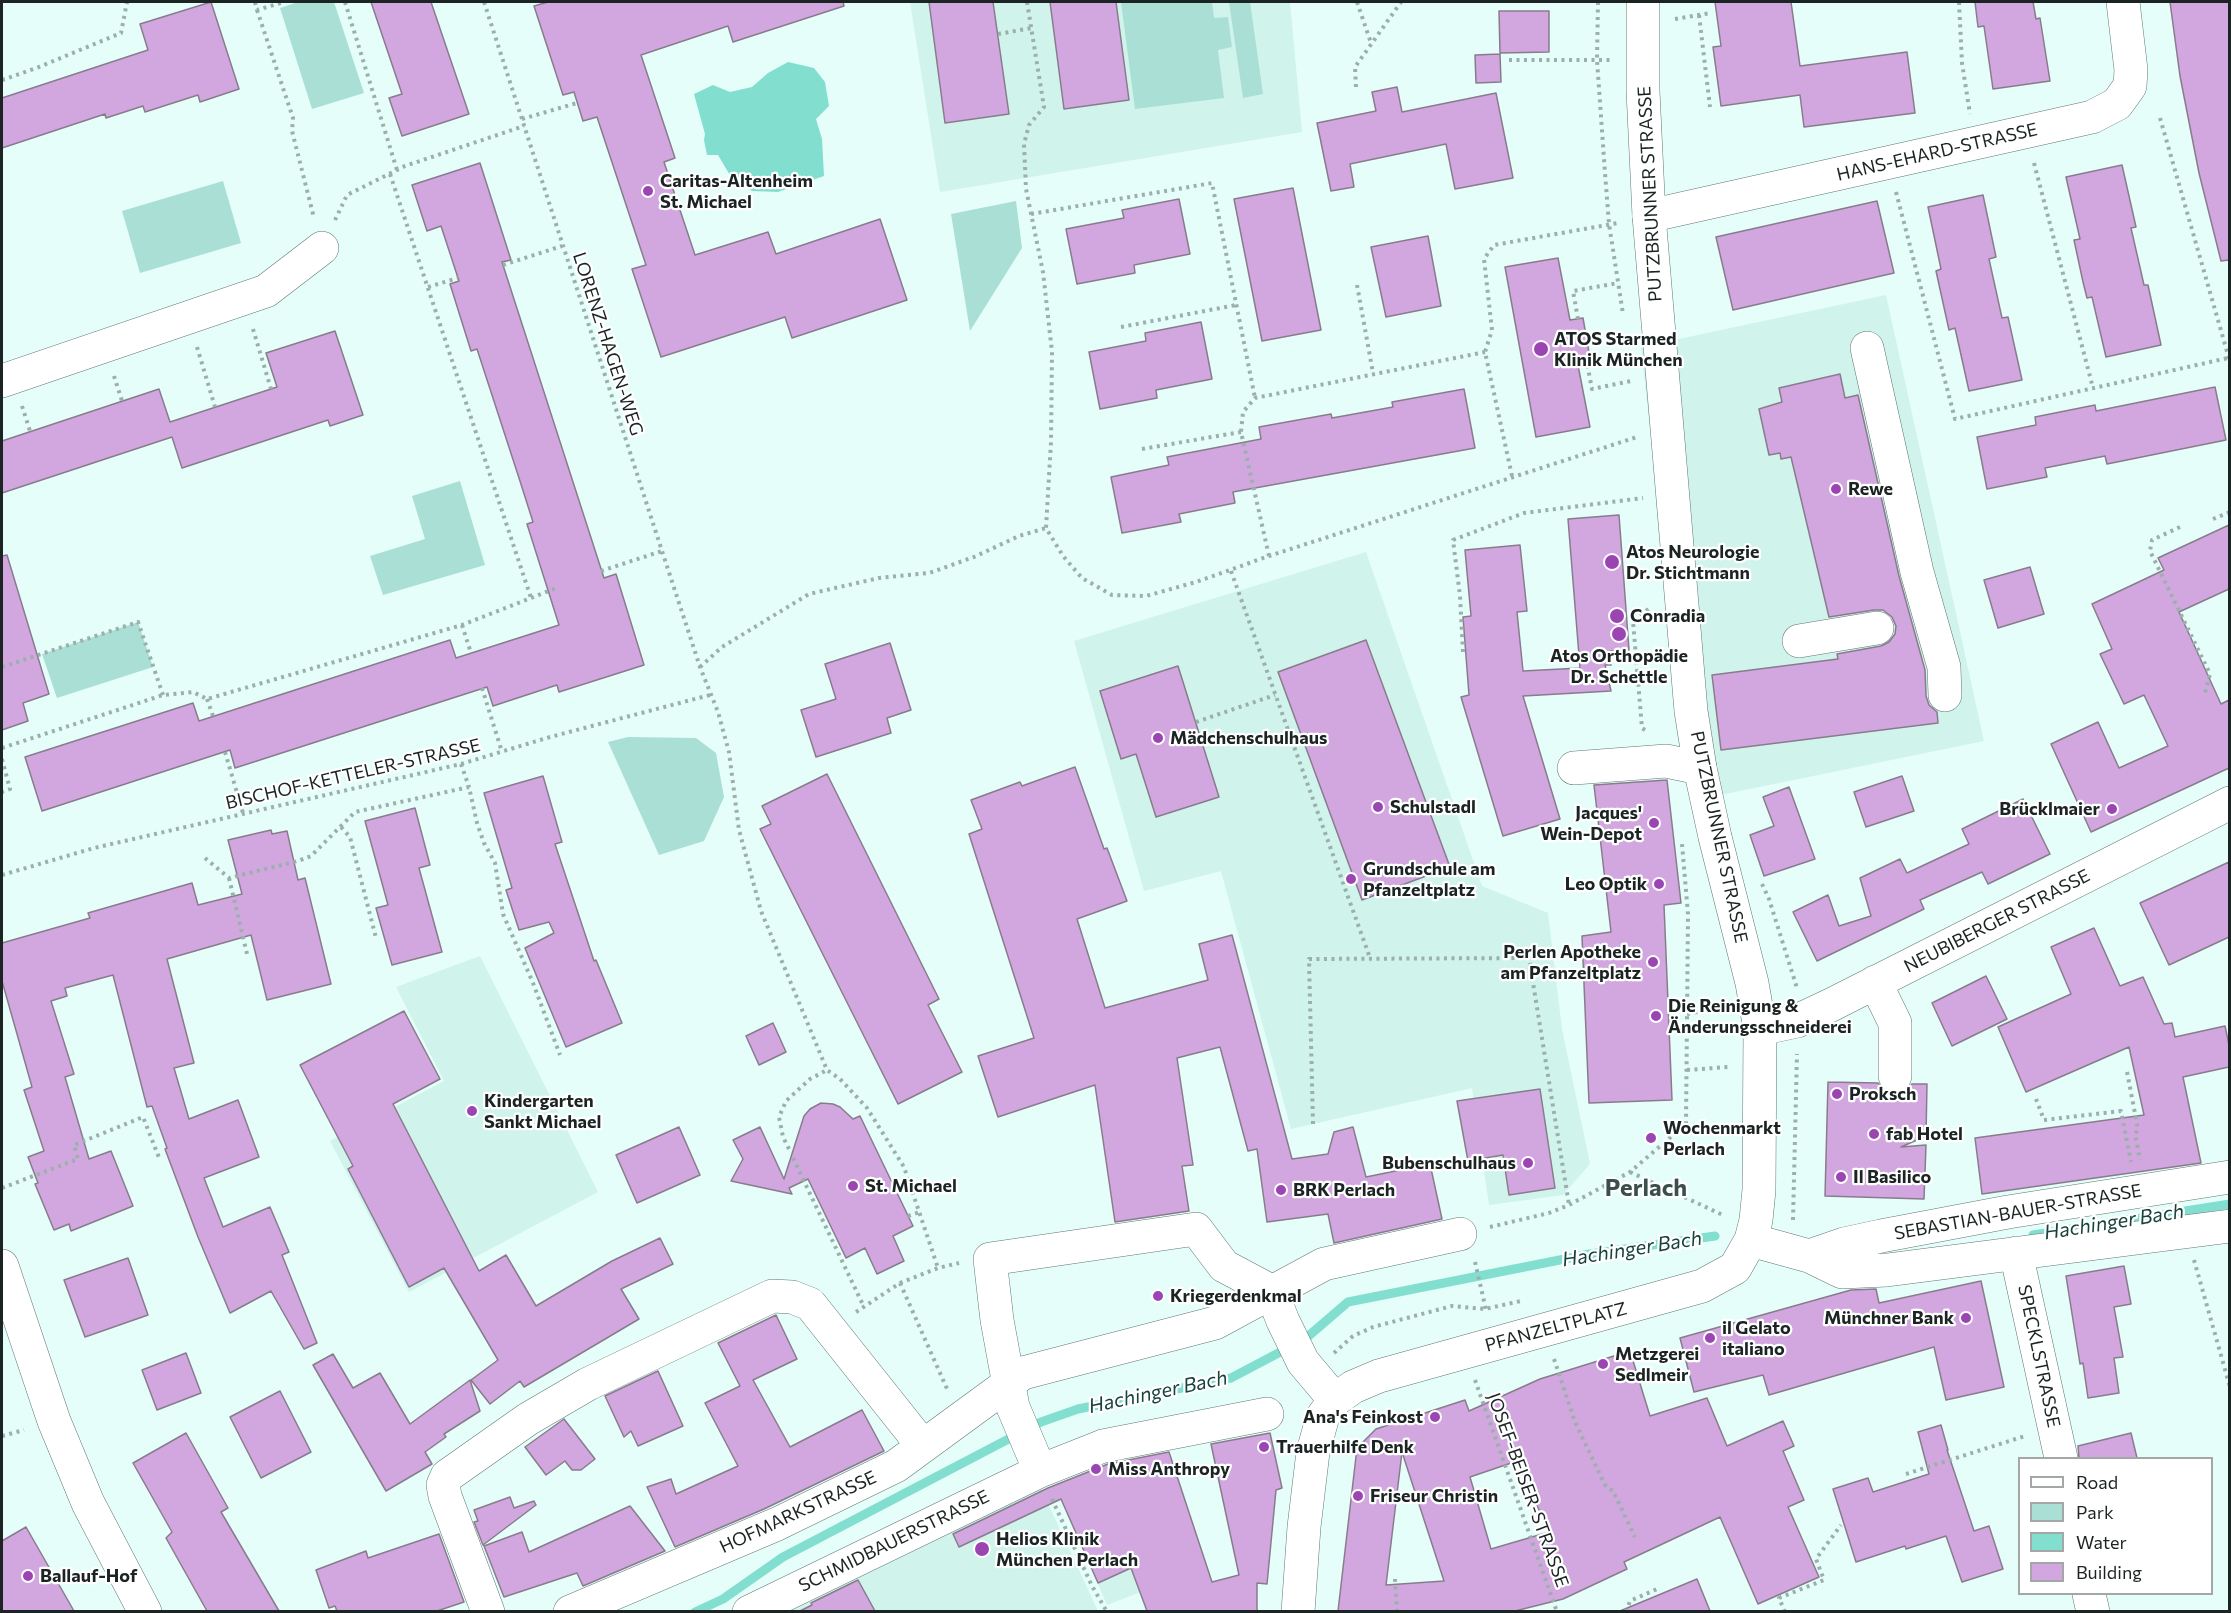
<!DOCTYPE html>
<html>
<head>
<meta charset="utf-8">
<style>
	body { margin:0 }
	#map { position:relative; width:2231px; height:1613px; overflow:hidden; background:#e5fef9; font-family:Commissioner,sans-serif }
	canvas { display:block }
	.frame { position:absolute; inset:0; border:3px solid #1b2423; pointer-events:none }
	.legend { position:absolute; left:2018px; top:1457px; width:195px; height:138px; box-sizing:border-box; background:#fff; border:2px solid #a4a7a7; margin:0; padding:8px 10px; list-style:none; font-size:18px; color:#1b2423 }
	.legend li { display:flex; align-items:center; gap:12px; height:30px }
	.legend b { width:30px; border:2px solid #a4a7a7 }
</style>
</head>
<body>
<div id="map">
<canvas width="2231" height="1613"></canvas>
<div class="frame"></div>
<ul class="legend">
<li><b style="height:8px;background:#fff"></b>Road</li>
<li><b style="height:16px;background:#aadfd6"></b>Park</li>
<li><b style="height:16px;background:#82dfd0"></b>Water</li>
<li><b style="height:16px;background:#d2a7e0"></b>Building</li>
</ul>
</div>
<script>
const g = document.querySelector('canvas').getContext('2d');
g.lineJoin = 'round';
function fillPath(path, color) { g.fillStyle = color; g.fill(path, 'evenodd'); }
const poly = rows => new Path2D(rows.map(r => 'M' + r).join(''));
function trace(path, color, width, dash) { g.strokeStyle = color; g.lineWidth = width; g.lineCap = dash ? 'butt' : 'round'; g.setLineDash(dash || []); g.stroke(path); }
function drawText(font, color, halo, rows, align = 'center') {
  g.font = font + ' Commissioner,sans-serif'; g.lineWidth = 4.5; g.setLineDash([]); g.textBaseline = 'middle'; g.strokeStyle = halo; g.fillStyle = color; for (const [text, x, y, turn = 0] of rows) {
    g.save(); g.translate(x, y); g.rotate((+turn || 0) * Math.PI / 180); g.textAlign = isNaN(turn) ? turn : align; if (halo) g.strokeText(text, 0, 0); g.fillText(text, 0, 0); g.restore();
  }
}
fillPath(poly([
	[910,2,1290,2,1302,132,940,192],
	[1886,295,1984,741,1691,801,1641,347],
	[1366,552,1482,886,1548,913,1562,1029,1590,1164,1563,1195,1489,1205,1472,1088,1291,1129,1221,871,1144,891,1074,641],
	[480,956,598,1192,409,1292,330,1141,444,1081,396,987],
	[1038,1482,1098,1611,768,1612],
	[1154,1517,1151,1588,1107,1605,1082,1547]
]), '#d0f3ec');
fillPath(poly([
	[298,2,334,2,364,93,312,109,280,8],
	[1121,2,1212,2,1214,18,1228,17,1232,47,1218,50,1224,98,1135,109],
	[1229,2,1250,2,1263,94,1243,98],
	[223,181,241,243,140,273,122,211],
	[1016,201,1022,248,970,331,951,214],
	[460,481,485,565,383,595,370,556,425,539,412,496],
	[138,622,153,667,57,698,42,654],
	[628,737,696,738,716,753,724,797,704,841,659,855,608,742]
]), '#aadfd6');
fillPath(poly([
	[788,62,814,68,825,82,829,106,816,119,822,139,824,176,778,192,752,191,731,177,718,155,707,155,704,140,705,134,694,94,713,85,730,92,752,87,768,73]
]), '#82dfd0');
trace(poly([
	[2033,1235,2230,1204],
	[695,1612,723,1599,783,1557,1041,1422,1078,1409,1231,1378,1305,1339,1348,1302,1590,1254,1715,1236]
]), '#82dfd0', 9);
const building = poly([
	[211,2,239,89,200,102,198,95,145,112,143,106,106,118,105,114,2,148,2,98,148,50,140,24,211,2],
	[371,2,431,2,469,114,402,136,389,98,402,94,371,2],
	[548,2,843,2,844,6,733,42,728,26,641,55,675,158,664,162,695,255,768,232,776,254,880,219,907,300,792,338,785,317,661,357,632,269,646,265,597,117,583,121,574,92,563,95,534,6,548,2],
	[929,2,993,2,1009,114,945,123,929,2],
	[1050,2,1116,2,1129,100,1064,109,1050,2],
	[1715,2,1791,2,1800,66,1907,52,1915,113,1804,127,1800,95,1721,106,1713,47,1721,46,1715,2],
	[1975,2,2033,2,2036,19,2040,18,2050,81,1993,89,1984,26,1978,27,1975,2],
	[2170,2,2229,2,2229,260,2221,261,2199,173,2180,76,2170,2],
	[1499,11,1549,11,1549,52,1500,53,1499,11],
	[1500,54,1501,82,1476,83,1475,55,1500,54],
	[1397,87,1402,112,1496,93,1513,178,1455,189,1446,144,1350,164,1354,187,1331,191,1317,123,1376,111,1372,92,1397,87],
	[480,163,511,260,502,262,604,578,616,574,644,665,559,692,557,685,493,706,487,687,235,768,230,750,42,811,25,757,193,703,199,721,450,640,456,658,559,625,527,524,533,522,519,478,477,349,471,351,450,284,459,281,441,226,427,231,412,185,480,163],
	[2122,165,2136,227,2131,228,2144,285,2148,285,2161,345,2106,357,2092,297,2087,298,2083,282,2074,240,2080,239,2066,177,2122,165],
	[1293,188,1321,330,1262,341,1234,199,1293,188],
	[1983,195,1996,257,1989,259,2002,318,2008,317,2022,380,1969,391,1955,328,1949,330,1936,271,1941,269,1928,207,1983,195],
	[1179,199,1190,254,1134,265,1135,273,1077,284,1066,229,1124,218,1122,210,1179,199],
	[1877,201,1894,273,1733,310,1716,237,1877,201],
	[1428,236,1441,306,1386,317,1371,247,1428,236],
	[1558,258,1570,320,1583,318,1590,358,1577,360,1590,427,1536,437,1505,267,1558,258],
	[1201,322,1212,379,1156,390,1157,398,1100,409,1089,352,1146,341,1145,333,1201,322],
	[335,331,363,415,330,426,328,420,182,468,172,437,2,493,2,441,159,389,170,422,277,387,266,353,335,331],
	[1840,374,1845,398,1858,395,1899,576,1925,670,1926,696,1929,705,1937,712,1938,723,1721,750,1712,675,1838,659,1837,654,1881,646,1889,642,1895,634,1896,626,1892,617,1883,610,1874,610,1829,617,1791,457,1781,459,1780,453,1769,455,1759,409,1782,402,1779,388,1840,374],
	[2215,387,2226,440,2107,464,2105,456,2045,468,2047,477,1987,489,1977,437,2036,425,2035,417,2095,405,2096,411,2215,387],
	[1464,389,1475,448,1233,492,1235,503,1179,514,1181,522,1122,533,1111,477,1169,465,1167,457,1261,439,1259,427,1331,414,1332,418,1393,407,1392,402,1464,389],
	[1619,515,1629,650,1609,651,1611,665,1605,665,1611,691,1523,696,1560,819,1503,836,1461,697,1469,695,1463,617,1471,616,1465,550,1520,545,1527,611,1517,612,1523,671,1580,668,1568,519,1619,515],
	[2229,525,2229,589,2179,612,2221,704,2229,700,2229,768,2091,832,2051,744,2098,722,2119,768,2168,746,2144,695,2124,704,2100,654,2112,649,2092,604,2164,570,2158,558,2229,525],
	[7,555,49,694,23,703,28,721,2,730,2,556,7,555],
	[2030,567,2044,614,1998,628,1984,580,2030,567],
	[1366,640,1450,867,1362,900,1278,672,1366,640],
	[890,643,911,710,887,718,891,733,816,757,801,710,836,699,825,664,890,643],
	[1178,666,1219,797,1156,817,1136,754,1121,759,1100,691,1178,666],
	[1075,767,1104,849,1107,848,1127,901,1077,919,1105,1008,1208,980,1199,944,1232,935,1292,1159,1328,1154,1334,1132,1353,1127,1366,1177,1430,1164,1442,1219,1334,1243,1328,1214,1267,1222,1257,1149,1248,1151,1220,1047,1177,1058,1193,1165,1182,1166,1189,1211,1115,1222,1095,1085,998,1117,978,1056,1034,1038,969,834,982,829,971,800,1020,782,1022,786,1075,767],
	[827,774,939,999,928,1005,962,1072,898,1104,760,829,771,824,762,806,827,774],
	[543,776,562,842,555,844,594,961,596,960,622,1023,566,1047,525,948,554,933,549,922,519,930,506,890,512,888,484,793,543,776],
	[1902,776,1914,811,1866,827,1854,792,1902,776],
	[1667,780,1681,903,1664,905,1672,1100,1589,1103,1582,936,1611,932,1594,785,1667,780],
	[1789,787,1815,859,1764,876,1750,835,1774,826,1763,797,1789,787],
	[2023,799,2050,854,1988,884,1982,872,1920,900,1924,909,1817,961,1793,912,1828,895,1839,926,1871,916,1860,878,1900,859,1907,873,1969,844,1962,829,2023,799],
	[415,808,430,865,419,868,442,952,392,965,376,908,388,905,365,821,415,808],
	[271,830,272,834,287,831,298,880,305,878,331,984,267,1000,251,935,167,959,194,1063,174,1068,189,1119,238,1100,259,1157,204,1178,223,1227,270,1207,289,1252,282,1255,317,1343,304,1349,271,1291,230,1313,198,1237,165,1149,167,1148,152,1106,147,1107,113,975,65,988,67,996,51,1001,74,1074,65,1077,89,1159,111,1151,133,1206,71,1231,69,1224,54,1230,35,1184,38,1183,28,1157,44,1151,24,1090,32,1087,2,981,2,943,90,918,88,913,192,883,198,905,242,894,228,840,271,830],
	[2229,862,2229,937,2169,965,2140,903,2229,862],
	[2094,928,2120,986,2143,977,2164,1024,2172,1023,2175,1037,2225,1026,2229,1045,2229,1067,2183,1077,2201,1163,1982,1194,1975,1138,2144,1115,2129,1047,2026,1092,1998,1027,2071,994,2051,947,2094,928],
	[1986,976,2007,1019,1952,1046,1932,1003,1986,976],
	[404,1011,440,1079,393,1104,479,1271,506,1255,536,1306,612,1261,660,1238,673,1264,621,1289,639,1319,524,1387,520,1381,490,1404,471,1380,498,1360,444,1268,409,1287,348,1169,353,1166,300,1065,404,1011],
	[773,1023,786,1052,759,1065,746,1036,773,1023],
	[1828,1082,1878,1083,1885,1092,1894,1095,1905,1092,1912,1084,1927,1084,1926,1136,1901,1147,1926,1145,1924,1199,1825,1196,1828,1082],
	[1540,1089,1555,1188,1509,1195,1503,1155,1468,1161,1457,1101,1540,1089],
	[821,1103,833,1104,840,1107,853,1119,860,1116,913,1226,893,1236,904,1261,877,1274,865,1248,846,1258,808,1179,789,1188,792,1194,731,1181,743,1159,733,1140,760,1127,784,1179,804,1116,810,1109,821,1103],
	[679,1127,700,1175,637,1203,616,1155,679,1127],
	[128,1258,148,1315,85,1337,64,1280,128,1258],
	[2124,1266,2131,1304,2114,1307,2123,1357,2114,1358,2119,1393,2088,1398,2083,1363,2080,1364,2066,1276,2124,1266],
	[1981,1281,2004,1387,1946,1400,1934,1347,1769,1395,1763,1375,1694,1392,1680,1338,1851,1290,1876,1289,1879,1303,1981,1281],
	[776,1315,797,1359,753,1380,790,1447,862,1410,884,1451,764,1509,675,1547,647,1487,671,1479,676,1494,738,1466,705,1403,740,1386,718,1343,776,1315],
	[1630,1351,1650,1416,1707,1398,1727,1446,1783,1421,1794,1446,1783,1451,1804,1500,1788,1507,1819,1577,1758,1604,1720,1517,1624,1562,1627,1569,1563,1599,1515,1611,1338,1611,1357,1448,1376,1429,1465,1400,1469,1411,1540,1379,1630,1351],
	[1402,1452,1444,1581,1386,1585,1402,1452],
	[1517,1461,1549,1532,1491,1549,1470,1477,1517,1461],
	[186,1353,201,1393,157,1410,142,1370,186,1353],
	[333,1354,353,1388,380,1373,410,1424,470,1380,480,1411,444,1434,446,1437,425,1452,432,1464,386,1491,313,1365,333,1354],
	[658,1371,683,1426,638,1446,631,1431,624,1437,605,1396,658,1371],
	[280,1391,311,1452,261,1478,230,1417,280,1391],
	[564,1419,595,1459,581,1470,572,1470,565,1461,546,1475,525,1447,564,1419],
	[1941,1425,1948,1450,1947,1450,1974,1531,1989,1526,2003,1569,1962,1582,1946,1536,1906,1549,1905,1546,1856,1562,1833,1489,1868,1478,1873,1492,1929,1474,1918,1432,1941,1425],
	[186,1433,228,1508,221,1512,279,1611,207,1611,166,1538,172,1532,133,1463,186,1433],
	[1270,1433,1282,1488,1276,1490,1267,1584,1257,1583,1257,1611,1147,1611,1131,1568,1098,1583,1061,1499,959,1547,953,1534,1048,1488,1108,1464,1169,1452,1212,1582,1239,1575,1211,1444,1270,1433],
	[2131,1433,2137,1458,2079,1458,2078,1446,2131,1433],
	[510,1497,514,1508,534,1501,536,1505,483,1545,474,1522,478,1521,474,1510,510,1497],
	[630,1506,665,1551,583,1586,577,1573,504,1597,484,1546,522,1532,529,1552,630,1506],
	[26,1527,74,1611,2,1611,2,1541,26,1527],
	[439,1534,464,1602,437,1611,337,1611,335,1606,329,1608,316,1570,366,1551,368,1558,439,1534],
	[1697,1579,1710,1611,1620,1611,1697,1579],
	[858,1580,875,1611,800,1611,812,1605,811,1603,858,1580]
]);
fillPath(building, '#d2a7e0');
trace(building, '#887c8c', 1.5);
const minor = poly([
	[1649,216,2092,117,2117,104,2130,86,2131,70,2123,2],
	[1867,348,1917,572,1944,667,1945,695],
	[2,381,266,291,322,248],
	[1799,641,1877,628],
	[1574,768,1666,761,1700,768],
	[1875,982,1895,1023,1895,1076],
	[1760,1029,1797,1021,1831,1005,2230,803],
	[1751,1240,1809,1256,1842,1272,1887,1270,2230,1226],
	[2016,1253,2061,1458],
	[1809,1256,1844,1244,1881,1236,2008,1212,2230,1177],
	[2,1266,54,1421,88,1503,145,1612],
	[1040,1471,1013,1407,997,1320,990,1259,1196,1229,1224,1266,1271,1291,1283,1321,1303,1362,1335,1400],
	[2089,1594,2093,1612],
	[488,1612,445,1496,443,1485,447,1476,528,1419,588,1384,772,1296,792,1297,810,1304,923,1446],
	[570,1612,777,1524,896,1466,1023,1373,1215,1323,1324,1264,1460,1234],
	[749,1612,1040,1471,1103,1446,1267,1414]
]);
const major = poly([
	[1298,1612,1304,1527,1313,1452,1323,1416,1335,1400,1353,1387,1379,1376,1702,1286,1735,1268,1751,1240,1756,1220,1759,1190,1760,1029,1752,983,1715,837,1700,768,1691,711,1649,216,1643,91,1643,2]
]);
trace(minor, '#617773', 34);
trace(major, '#617773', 34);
trace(poly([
	[255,2,257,10,284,2],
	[345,2,397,170],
	[484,2,662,551,700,667,718,712,729,752,739,830,761,911,827,1070,840,1079,867,1108,904,1167,938,1268],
	[1027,2,1044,107,1029,125,1024,144,1026,189,1043,272,1052,352,1051,442,1046,528,1063,556,1082,578,1112,595,1146,596,1196,582,1269,556,1637,437],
	[1357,2,1371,43],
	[1598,2,1597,60,1605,173,1609,224,1623,314],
	[1959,2,1962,63,1970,114],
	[257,10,293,118,292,131,314,218],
	[1699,15,1710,107],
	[1675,19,1711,13],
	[998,34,1032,28],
	[1509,60,1612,60],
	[2,80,39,67,121,33,127,2],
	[1356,87,1355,67,1401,2],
	[2160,118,2230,362],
	[522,119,577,103],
	[2034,163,2093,388],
	[390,174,531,598],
	[1896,192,1955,419,2228,358],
	[1031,214,1212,183,1255,398],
	[335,220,347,195,405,166,524,126],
	[503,265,562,246],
	[1357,285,1373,373],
	[428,287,458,278],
	[1578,319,1573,291,1618,283],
	[1121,327,1236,305],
	[253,329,271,389],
	[197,347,215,407],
	[1586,358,1592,389,1631,381],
	[114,376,122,401],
	[22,406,30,431],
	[1142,449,1241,432],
	[1512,476,1485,352,1492,330,1484,259,1494,245,1618,223],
	[2213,519,2230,512],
	[2180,527,2152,540,2150,551,2210,674,2205,693],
	[1269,556,1241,432,1243,412,1255,398,1485,352],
	[601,571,662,551],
	[1231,571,1370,958],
	[462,625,471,653],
	[1463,652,1460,596,1453,540,1524,513,1643,498],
	[2,667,138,622,163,695],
	[700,667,722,647,809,594,879,578,929,573,974,557,1019,536,1046,528],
	[482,688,502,752],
	[207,699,213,716],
	[1196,722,1275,695],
	[1645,730,1642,728,1633,621,1651,607],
	[2,748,163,695,193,692,207,699,462,625,559,587],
	[225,752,243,813],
	[2,759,10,789,2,792],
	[461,764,469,787],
	[341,827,350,837,376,938],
	[205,858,229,878,298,861,311,856,355,812,469,787,477,823,484,843,495,863,503,914,533,983,560,1055],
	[2,875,94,848,461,764,550,737,710,695],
	[229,878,247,954],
	[1762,884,1769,899,1797,988],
	[1687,1014,1724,1007],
	[1687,1070,1728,1067],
	[2127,1072,2138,1129,2135,1134,2140,1160],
	[2036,1099,2044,1120,2121,1111,2131,1162],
	[1313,1124,1309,959,1529,958,1569,1205],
	[789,1149,783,1137,779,1117,786,1101,810,1079,827,1070],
	[793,1158,864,1307],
	[1630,1172,1725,1216],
	[2,1188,78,1159,74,1145,143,1117,160,1160],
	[908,1216,920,1212],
	[1793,1220,1797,1054],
	[1490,1227,1549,1213,1569,1205,1630,1172,1686,1124,1688,914,1682,844],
	[2194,1260,2230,1387],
	[1475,1262,1486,1310],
	[900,1283,948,1391],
	[856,1312,900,1283,938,1268,959,1263],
	[1334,1353,1353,1336,1373,1327,1452,1306,1485,1309,1521,1301],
	[1554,1359,1575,1422,1605,1485,1613,1491,1635,1537],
	[1475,1380,1557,1612],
	[2,1436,24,1430],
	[1906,1474,2025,1436],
	[1052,1499,1092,1586,1107,1612],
	[1395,1579,1397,1612],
	[1626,1612,1630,1601,1657,1589],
	[1785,1612,1779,1598,1824,1580,1816,1559,1841,1525]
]), '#9bafab', 4, [3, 4.5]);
trace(minor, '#fff', 33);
trace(major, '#fff', 33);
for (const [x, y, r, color] of [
	[648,191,6,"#9b45b3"],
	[1541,349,8,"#9b45b3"],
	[1836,489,6,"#9b45b3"],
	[1612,562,8,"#9b45b3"],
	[1617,616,8,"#9b45b3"],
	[1619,634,8,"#9b45b3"],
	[1158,738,6,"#9b45b3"],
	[1378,807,6,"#9b45b3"],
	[2112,809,6,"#9b45b3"],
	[1654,823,6,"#9b45b3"],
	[1351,879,6,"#9b45b3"],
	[1659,884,6,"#9b45b3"],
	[1653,962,6,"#9b45b3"],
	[1656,1016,6,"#9b45b3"],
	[1837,1094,6,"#9b45b3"],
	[472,1111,6,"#9b45b3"],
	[1874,1134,6,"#9b45b3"],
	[1651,1138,6,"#9b45b3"],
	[1528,1163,6,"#9b45b3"],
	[1841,1177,6,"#9b45b3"],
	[853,1186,6,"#9b45b3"],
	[1281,1190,6,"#9b45b3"],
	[1158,1296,6,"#9b45b3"],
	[1966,1318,6,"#9b45b3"],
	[1710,1338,6,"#9b45b3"],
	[1603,1364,6,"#9b45b3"],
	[1435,1417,6,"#9b45b3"],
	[1264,1447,6,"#9b45b3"],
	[1096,1469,6,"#9b45b3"],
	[1358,1496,6,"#9b45b3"],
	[982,1549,8,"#9b45b3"],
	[28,1576,6,"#9b45b3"]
]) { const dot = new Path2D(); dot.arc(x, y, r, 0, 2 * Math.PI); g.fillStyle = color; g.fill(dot); trace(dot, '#fff', 2); }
drawText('18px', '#1b2423', '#fff', [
	["HANS-EHARD-STRASSE",1937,152,-13],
	["PUTZBRUNNER STRASSE",1650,194,-93],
	["LORENZ-HAGEN-WEG",608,344,72],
	["BISCHOF-KETTELER-STRASSE",353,774,-13],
	["PUTZBRUNNER STRASSE",1719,837,78],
	["NEUBIBERGER STRASSE",1997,921,-27],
	["SEBASTIAN-BAUER-STRASSE",2018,1212,-10],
	["PFANZELTPLATZ",1556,1327,-15],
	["SPECKLSTRASSE",2039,1356,78],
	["JOSEF-BEISER-STRASSE",1528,1490,70],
	["HOFMARKSTRASSE",798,1512,-25],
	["SCHMIDBAUERSTRASSE",894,1541,-26]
]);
drawText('bold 18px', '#1b2423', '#fff', [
	["Caritas-Altenheim",660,181],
	["St. Michael",660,202],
	["ATOS Starmed",1554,339],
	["Klinik München",1554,360],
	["Rewe",1848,489],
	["Atos Neurologie",1626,552],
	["Dr. Stichtmann",1626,573],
	["Conradia",1630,616],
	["Atos Orthopädie",1619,656,"center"],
	["Dr. Schettle",1619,677,"center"],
	["Mädchenschulhaus",1170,738],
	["Schulstadl",1390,807],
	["Brücklmaier",2100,809,"right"],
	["Jacques'",1642,813,"right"],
	["Wein-Depot",1642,834,"right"],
	["Grundschule am",1363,869],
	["Pfanzeltplatz",1363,890],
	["Leo Optik",1647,884,"right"],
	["Perlen Apotheke",1641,952,"right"],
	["am Pfanzeltplatz",1641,973,"right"],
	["Die Reinigung &",1668,1006],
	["Änderungsschneiderei",1668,1027],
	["Proksch",1849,1094],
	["Kindergarten",484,1101],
	["Sankt Michael",484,1122],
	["Wochenmarkt",1663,1128],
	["Perlach",1663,1149],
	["fab Hotel",1886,1134],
	["Bubenschulhaus",1516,1163,"right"],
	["Il Basilico",1853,1177],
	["St. Michael",865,1186],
	["BRK Perlach",1293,1190],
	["Kriegerdenkmal",1170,1296],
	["Münchner Bank",1954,1318,"right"],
	["il Gelato",1722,1328],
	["italiano",1722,1349],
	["Metzgerei",1615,1354],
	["Sedlmeir",1615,1375],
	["Ana's Feinkost",1423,1417,"right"],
	["Trauerhilfe Denk",1276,1447],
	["Miss Anthropy",1108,1469],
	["Friseur Christin",1370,1496],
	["Helios Klinik",996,1539],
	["München Perlach",996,1560],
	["Ballauf-Hof",40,1576]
], 'left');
drawText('italic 20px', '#18433d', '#fff', [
	["Hachinger Bach",2114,1222,-9],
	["Hachinger Bach",1632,1249,-9],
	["Hachinger Bach",1158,1392,-12]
]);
drawText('bold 24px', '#3a4f4b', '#fff', [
	["Perlach",1646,1188]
]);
</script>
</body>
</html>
